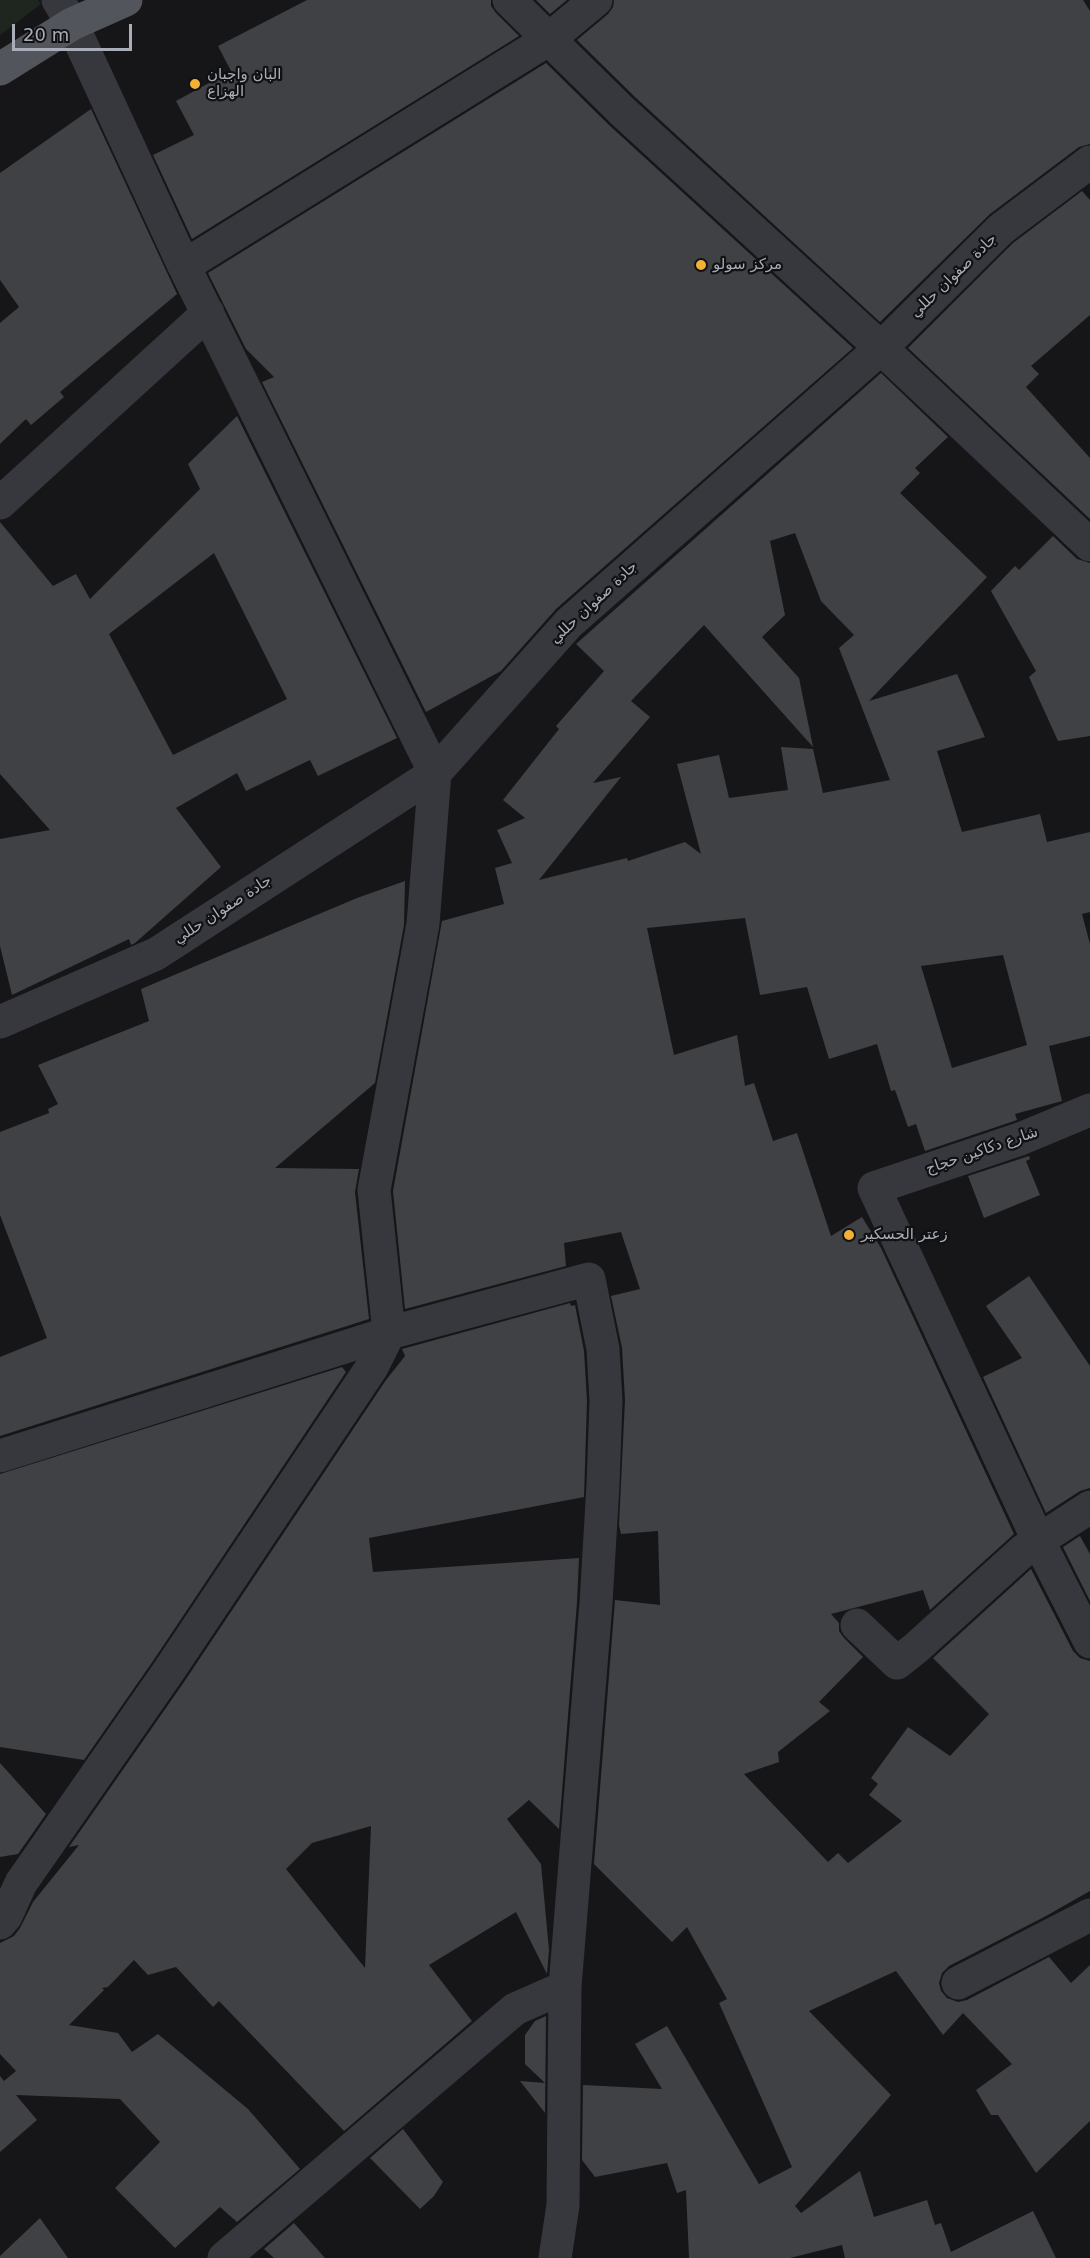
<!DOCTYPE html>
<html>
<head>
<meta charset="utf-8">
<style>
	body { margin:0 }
	#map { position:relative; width:1090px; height:2258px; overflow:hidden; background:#161618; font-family:"DejaVu Sans",sans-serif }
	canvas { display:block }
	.scale { position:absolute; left:12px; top:24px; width:120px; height:27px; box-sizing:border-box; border:3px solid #a8adb8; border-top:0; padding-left:8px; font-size:18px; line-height:21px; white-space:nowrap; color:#a8adb8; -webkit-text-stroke:4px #111113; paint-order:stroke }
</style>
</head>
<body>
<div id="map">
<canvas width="1090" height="2258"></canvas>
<div class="scale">20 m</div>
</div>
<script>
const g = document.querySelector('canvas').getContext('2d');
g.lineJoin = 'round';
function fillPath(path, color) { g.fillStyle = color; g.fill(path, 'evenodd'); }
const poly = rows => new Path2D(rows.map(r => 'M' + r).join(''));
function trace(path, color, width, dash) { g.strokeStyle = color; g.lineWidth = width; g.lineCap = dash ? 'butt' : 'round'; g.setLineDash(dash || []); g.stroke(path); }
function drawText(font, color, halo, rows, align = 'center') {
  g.font = font + ' "DejaVu Sans",Vazirmatn,sans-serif'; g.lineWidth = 4.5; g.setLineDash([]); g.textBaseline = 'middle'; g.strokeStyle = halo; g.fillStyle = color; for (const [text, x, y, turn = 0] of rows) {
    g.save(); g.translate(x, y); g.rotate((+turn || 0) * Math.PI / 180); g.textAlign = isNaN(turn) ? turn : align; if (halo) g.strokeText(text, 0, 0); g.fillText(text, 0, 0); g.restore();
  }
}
fillPath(poly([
	[0,0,38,0,41,4,0,35]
]), '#1e261f');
fillPath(poly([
	[307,0,491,0,491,6,496,13,519,36,192,239,153,155,194,135,176,101,231,71,218,46],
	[536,0,567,0,550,14],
	[614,0,1083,0,1090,11,1090,144,1079,147,990,214,880,322,635,97,577,40,608,14,613,7],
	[546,63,609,125,853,348,556,609,501,671,426,712,262,382,274,377,246,349,208,273],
	[91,109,177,294,60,392,64,397,31,425,26,419,0,444,0,323,19,307,0,280,0,173],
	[1082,191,1090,200,1090,315,1031,366,1039,374,1026,387,1090,458,1090,519,908,348,1013,243],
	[881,373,948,437,915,468,920,473,900,493,987,577,869,701,957,674,985,737,937,751,962,832,1040,814,1047,842,1090,832,1090,912,1082,914,1090,944,1090,1036,1049,1046,1062,1101,1015,1114,1017,1120,925,1151,916,1124,908,1127,895,1090,891,1091,877,1044,829,1059,807,987,760,995,745,918,647,928,674,1055,737,1035,745,1086,754,1083,773,1141,797,1133,831,1236,862,1217,881,1248,1014,1534,930,1610,923,1590,831,1614,839,1623,839,1631,844,1638,863,1657,819,1702,830,1711,778,1752,779,1762,744,1774,828,1862,838,1853,848,1863,902,1821,869,1795,878,1784,871,1778,908,1727,950,1756,989,1714,933,1658,1031,1569,1073,1651,1080,1658,1090,1661,1090,1891,1046,1916,949,1966,942,1973,939,1983,941,1991,947,1998,958,2002,967,2000,1049,1957,1071,1983,1090,1965,1090,2121,1036,2173,998,2115,991,2115,976,2090,1012,2064,963,2013,943,2035,896,1971,809,2011,891,2095,795,2206,801,2213,860,2171,874,2217,927,2200,935,2225,941,2223,951,2252,1033,2211,1056,2258,845,2258,842,2245,790,2258,689,2258,686,2190,677,2193,667,2163,595,2177,582,2160,583,2085,662,2089,635,2044,667,2026,759,2184,792,2167,719,2003,727,1999,687,1927,672,1942,594,1864,615,1600,660,1605,658,1531,621,1534,619,1525,625,1400,622,1348,611,1296,640,1289,621,1232,564,1243,566,1266,405,1309,393,1191,442,921,504,904,495,868,512,863,497,830,525,818,503,800,559,729,556,726,604,671,576,644],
	[795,533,821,601,854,635,839,648,890,780,823,793,813,749,781,747,788,790,729,798,719,755,677,764,701,854,685,842,628,861,627,858,539,880,621,777,593,783,650,717,631,701,704,625,813,747,799,678,762,637,785,615,770,541],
	[1003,955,1027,1045,952,1068,921,966],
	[237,416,397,738,318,776,310,760,246,791,237,773,176,808,221,867,135,943,131,945,129,939,12,995,0,946,0,839,50,830,0,774,0,522,53,586,76,574,90,599,200,489,188,464],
	[214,553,287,699,173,755,109,634],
	[1053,536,1077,559,1090,563,1090,736,1058,741,1029,677,1036,671,991,591,1015,566,1019,570],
	[405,881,404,925,375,1083,275,1168,359,1169,355,1192,369,1319,0,1436,0,1357,47,1338,0,1215,0,1132,49,1113,48,1109,58,1104,38,1065,149,1021,141,989,357,898],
	[1029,1156,1030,1159,1026,1161,1040,1195,984,1218,968,1176],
	[1029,1276,1090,1366,1090,1488,1080,1491,1046,1513,983,1377,1022,1358,986,1306],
	[570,1303,571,1306,575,1305,584,1351,587,1401,584,1497,369,1538,373,1572,579,1558,577,1602,559,1829,529,1800,507,1819,541,1864,549,1950,547,1974,516,1912,429,1965,472,2021,344,2131,219,2001,213,2007,176,1967,148,1975,134,1960,108,1987,102,1988,104,1990,69,2025,118,2033,132,2052,158,2034,248,2109,300,2169,237,2222,220,2207,175,2248,115,2188,160,2142,120,2099,16,2095,37,2120,0,2152,0,2076,4,2081,16,2071,0,2054,0,1943,14,1936,20,1928,33,1902,79,1845,69,1847,184,1682,386,1380,405,1356,402,1349],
	[371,1826,365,1968,286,1869,312,1843],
	[342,1367,346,1372,153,1661,84,1760,0,1747,0,1474],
	[1080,1536,1090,1554,1090,1601,1063,1547],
	[0,1763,46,1814,18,1854,0,1857],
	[546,2016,545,2113,520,2081,545,2083,525,2064,525,2035,535,2021],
	[403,2129,443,2182,434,2196,420,2209,370,2158],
	[40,2218,68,2258,0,2258,0,2256],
	[294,2223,325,2258,274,2258,264,2249]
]), '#404145');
trace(poly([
	[58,0,72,24,184,266,435,773,423,924,374,1190,389,1333,589,1279,603,1349,606,1401,603,1485,596,1603,565,1987,563,2205,555,2258],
	[509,0,622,111,881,348,1090,545],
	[184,266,549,39,596,0],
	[0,503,208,313],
	[0,1022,156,954,435,773,569,623,881,348,1001,229,1090,162],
	[1090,1110,1020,1139,874,1188,1039,1542,1090,1642],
	[0,1456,389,1333],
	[857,1625,897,1663,916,1648,1024,1550,1090,1507],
	[0,1923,6,1916,21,1883,168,1672,372,1367,389,1333],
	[958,1983,1090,1915],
	[224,2258,515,2009,565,1987]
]), '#37383d', 33);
trace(poly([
	[0,69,72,24,126,0]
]), '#53555c', 33);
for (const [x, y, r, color] of [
	[195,84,6,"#f2b134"],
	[701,265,6,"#f2b134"],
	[849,1235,6,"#f2b134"]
]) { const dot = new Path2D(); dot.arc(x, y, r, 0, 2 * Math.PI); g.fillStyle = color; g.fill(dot); trace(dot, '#111113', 2); }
drawText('15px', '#a8adb8', '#111113', [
	["البان واجبان",207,75],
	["الهزاع",207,92],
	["مركز سولو",713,265],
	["زعتر الحسكير",861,1235]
], 'left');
drawText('15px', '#a8adb8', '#111113', [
	["جادة صفوان حللي",954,276,-44],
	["جادة صفوان حللي",594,603,-43],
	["جادة صفوان حللي",223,910,-33],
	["شارع دكاكين حجاج",982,1151,-19]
]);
</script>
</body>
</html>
